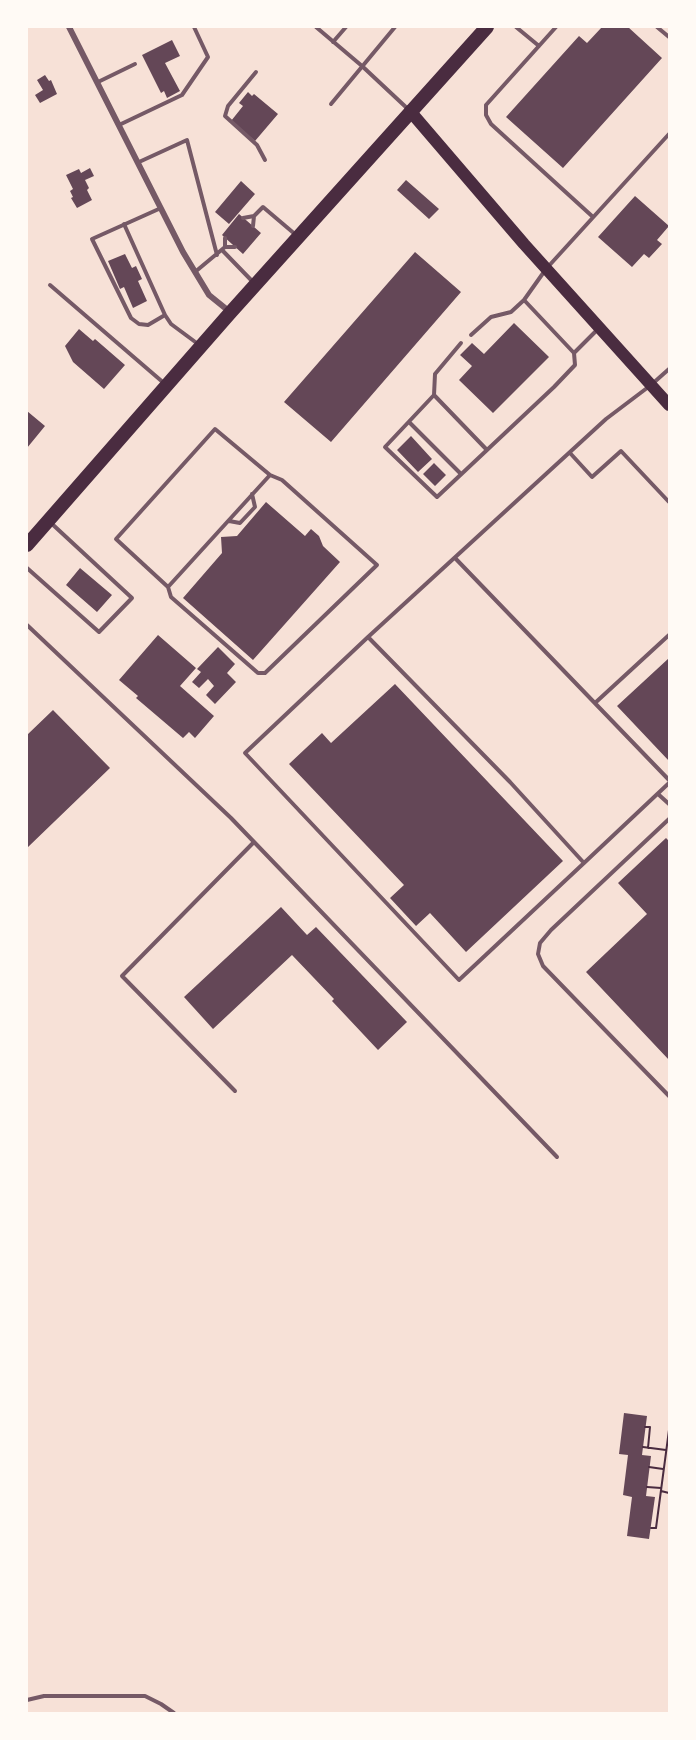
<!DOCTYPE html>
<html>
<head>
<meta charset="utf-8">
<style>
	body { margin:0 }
	#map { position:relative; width:696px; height:1740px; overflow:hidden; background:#f7e1d7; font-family:"Nunito Sans",sans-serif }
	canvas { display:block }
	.frame { position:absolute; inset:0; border:28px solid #fffaf5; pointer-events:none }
</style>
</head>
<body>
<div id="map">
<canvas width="696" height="1740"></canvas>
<div class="frame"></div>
</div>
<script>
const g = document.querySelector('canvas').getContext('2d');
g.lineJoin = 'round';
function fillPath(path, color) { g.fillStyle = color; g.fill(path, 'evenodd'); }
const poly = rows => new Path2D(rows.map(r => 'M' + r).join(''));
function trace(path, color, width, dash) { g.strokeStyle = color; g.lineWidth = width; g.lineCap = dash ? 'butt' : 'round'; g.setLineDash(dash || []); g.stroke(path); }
fillPath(poly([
	[602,27,628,27,662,58,563,168,506,117,579,36,587,43],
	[172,40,180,56,165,63,180,91,167,98,164,91,161,93,142,55],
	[45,75,49,81,51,80,57,94,40,103,35,95,43,90,37,80],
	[248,92,252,96,254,94,278,114,255,141,231,121,243,106,239,103],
	[90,168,94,176,85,180,89,188,87,190,92,200,77,208,71,198,73,197,70,191,73,189,66,175,79,169,81,173],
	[406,180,439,209,429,219,397,190],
	[241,181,255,194,229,224,215,212],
	[635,196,669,226,657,240,662,244,649,258,644,254,632,267,598,237],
	[239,214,261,233,243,254,222,235],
	[415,252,461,292,331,442,284,402],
	[125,254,132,268,136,266,142,279,138,281,147,301,133,308,124,287,120,289,108,261],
	[514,323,549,357,493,413,459,380,472,366,460,355,472,343,484,354],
	[79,329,93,341,95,339,125,365,104,389,73,362,65,346],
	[27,411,45,426,27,448],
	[411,436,432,459,418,472,397,450],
	[434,463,446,475,435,486,423,474],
	[266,502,305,536,311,529,319,536,323,546,340,562,253,660,183,598,222,553,221,537,237,536],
	[80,568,112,595,97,612,66,585],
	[158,635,196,668,180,686,214,716,195,738,189,732,183,738,136,698,138,696,119,680],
	[218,647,235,664,227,673,236,682,215,704,206,695,214,686,208,679,199,688,192,682,201,672,197,669],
	[669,658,669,761,617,706],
	[395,684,563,861,466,952,430,913,416,926,390,898,404,885,289,764,322,733,331,743],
	[53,710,110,768,27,848,27,735],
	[666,838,669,841,669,1060,586,972,647,914,618,883],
	[281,907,307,935,316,927,407,1022,378,1050,332,1001,334,999,292,955,213,1029,184,997],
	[624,1413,647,1416,642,1455,651,1456,646,1496,655,1497,649,1539,627,1536,632,1497,623,1495,628,1455,619,1454]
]), '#644757');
trace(poly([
	[645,1427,650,1427,648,1448],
	[643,1447,666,1450],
	[649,1467,663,1469],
	[647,1487,661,1488],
	[661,1491,669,1493],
	[651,1528,656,1528,669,1430]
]), '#4a2c40', 2);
trace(poly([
	[316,27,362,66,409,110],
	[516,27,539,46],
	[556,27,486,105,486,115,491,124,593,217],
	[657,27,669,37],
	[333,42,346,27],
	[256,72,228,106,225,116,257,145,265,160],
	[98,82,135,64],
	[331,104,395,27],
	[119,125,182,95,208,57,194,27],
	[139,162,187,140,217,255],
	[161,208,92,239,131,318,139,324,148,325,165,315,171,324,198,344],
	[243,218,254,216,263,207,296,235],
	[124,224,165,315],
	[253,226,254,216],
	[225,247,225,238],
	[222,250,253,282],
	[195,272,225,247,235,247],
	[50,285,165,384],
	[597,330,574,353,524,300,546,269,669,134],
	[471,335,491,317,511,312,524,300],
	[461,343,435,374,434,395,385,447,437,497,554,387,575,365,574,353],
	[669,369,651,385,606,419,368,637,510,782,584,863,669,783],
	[434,395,487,450],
	[409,422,461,474],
	[570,453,592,477,621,451,669,502],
	[229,521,240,523,255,507,252,494],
	[455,558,669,780],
	[27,568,99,632,132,598,51,523],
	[168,587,171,597,258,673,265,673,377,565,282,480,270,475,215,429,116,539,168,587,270,475],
	[27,625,231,818,557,1157],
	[368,637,245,753,459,980,584,863],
	[595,703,669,635],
	[658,794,669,804],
	[669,819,551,930,540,943,538,954,543,966,669,1096],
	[235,1091,122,976,254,842],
	[27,1700,44,1696,145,1696,161,1704,174,1713]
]), '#755966', 4);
trace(poly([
	[69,27,183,252,209,295,230,312]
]), '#755966', 6);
trace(poly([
	[410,111,524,244,669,405]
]), '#4a2c40', 12);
trace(poly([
	[27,545,230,313,487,27]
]), '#4a2c40', 14);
</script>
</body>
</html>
